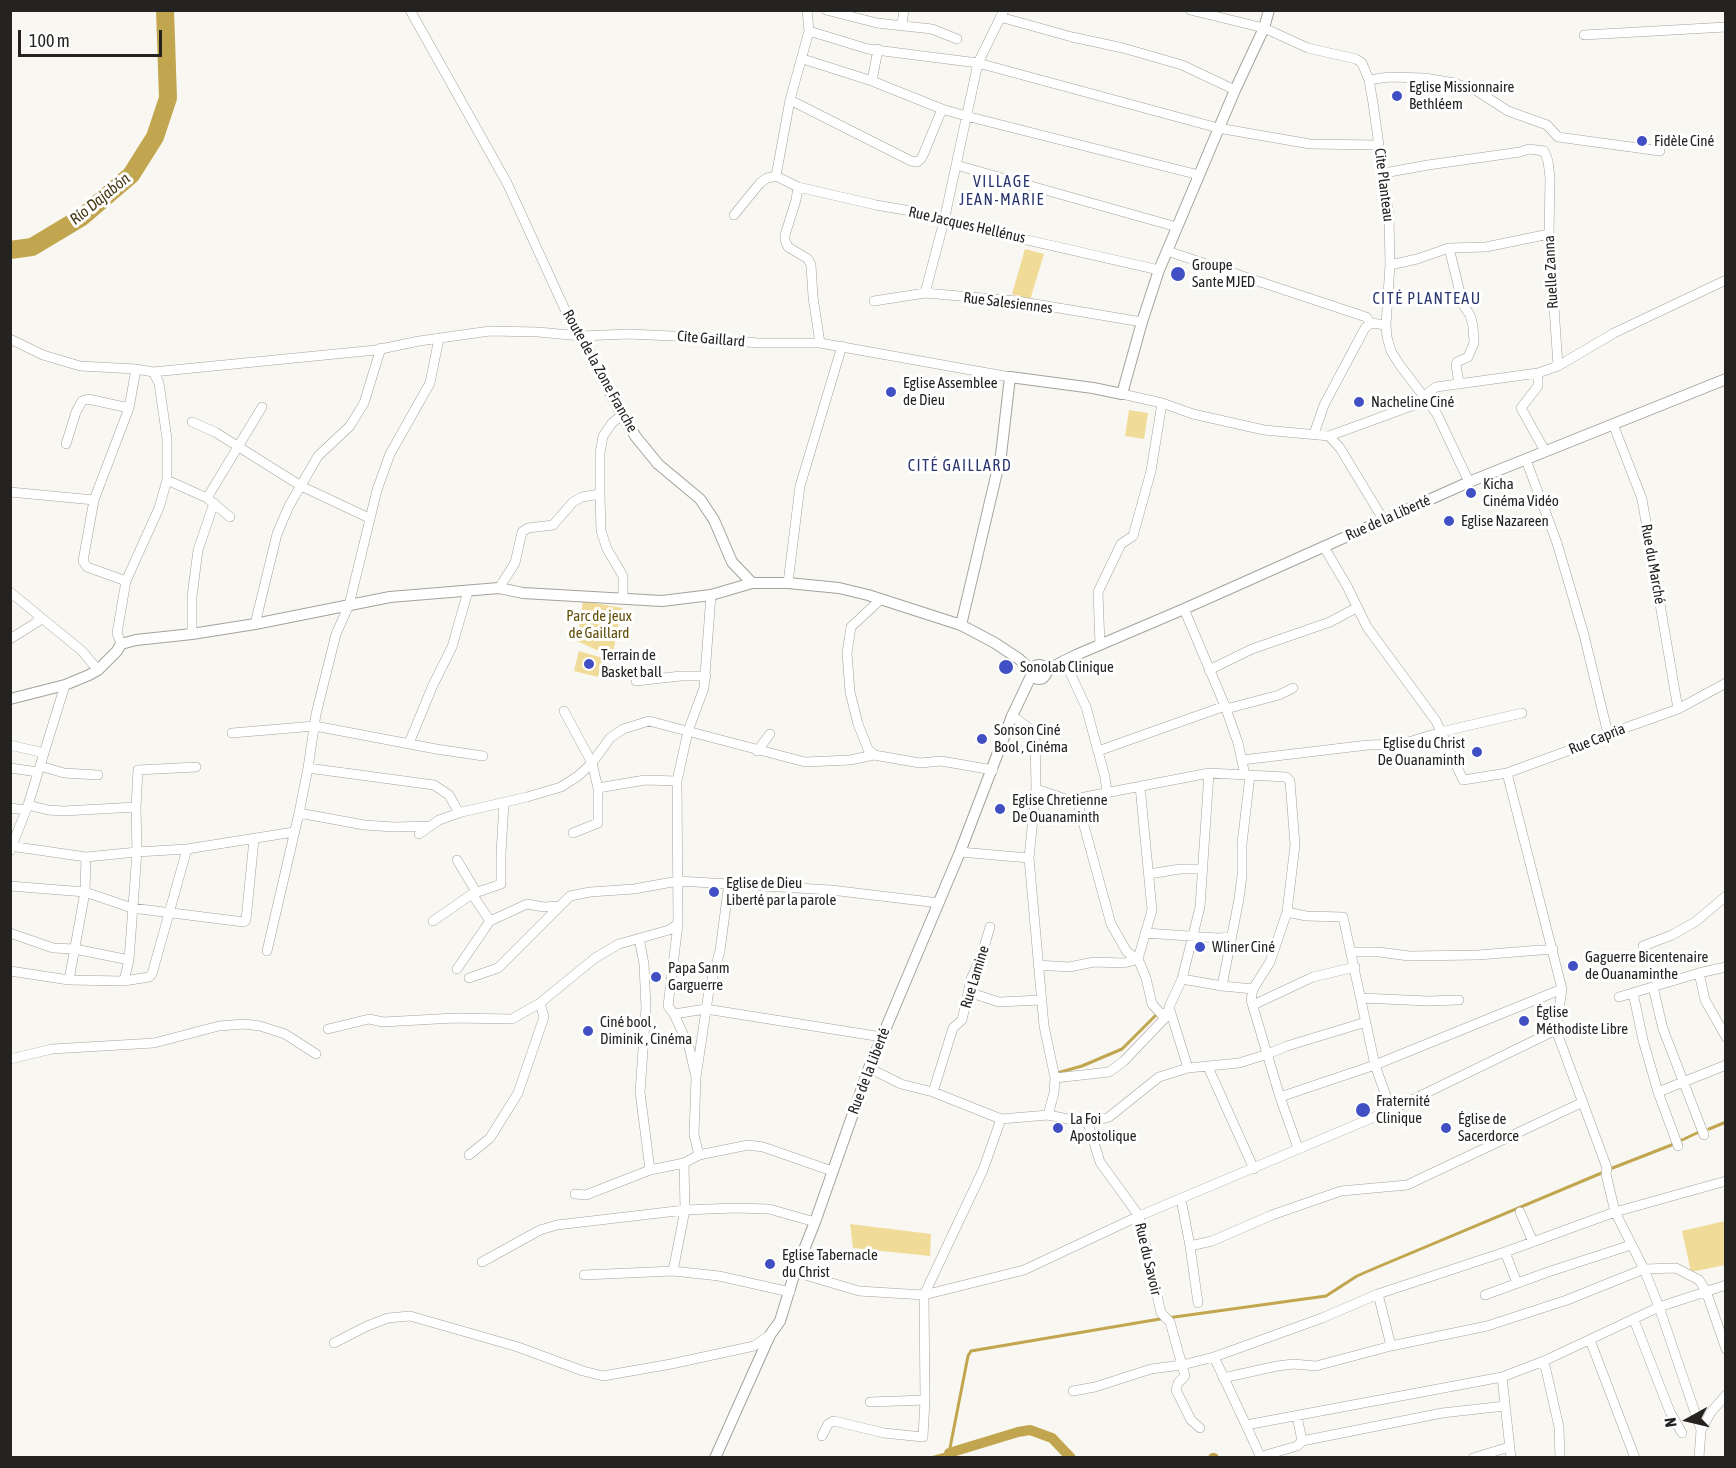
<!DOCTYPE html>
<html>
<head>
<meta charset="utf-8">
<style>
	body { margin:0 }
	#map { position:relative; width:1736px; height:1468px; overflow:hidden; background:#f9f7f1; font-family:"Asap Condensed",sans-serif }
	canvas { display:block }
	.frame { position:absolute; inset:0; border:12px solid #242321; pointer-events:none }
	.north { position:absolute; left:1658px; top:1390px; width:60px; height:60px; -webkit-text-stroke:4px #fff; paint-order:stroke; rotate:262deg; font-size:16px; font-weight:700; line-height:24px; text-align:center; color:#242321 }
	.north::after { content:''; display:block; margin:auto; width:21px; height:27px; background:#242321; clip-path:polygon(50% 0,100% 100%,50% 72%,0 100%) }
	.scale { position:absolute; left:18px; top:30px; width:144px; height:27px; box-sizing:border-box; border:3px solid #242321; border-top:0; padding-left:8px; font-size:18px; line-height:21px; white-space:nowrap; color:#242321; -webkit-text-stroke:4px #fff; paint-order:stroke }
</style>
</head>
<body>
<div id="map">
<canvas width="1736" height="1468"></canvas>
<div class="frame"></div>
<div class="north">N</div>
<div class="scale">100 m</div>
</div>
<script>
const g = document.querySelector('canvas').getContext('2d');
g.lineJoin = 'round';
function fillPath(path, color) { g.fillStyle = color; g.fill(path, 'evenodd'); }
const poly = rows => new Path2D(rows.map(r => 'M' + r).join(''));
function trace(path, color, width, dash) { g.strokeStyle = color; g.lineWidth = width; g.lineCap = dash ? 'butt' : 'round'; g.setLineDash(dash || []); g.stroke(path); }
function drawText(font, color, halo, rows, align = 'center') {
  g.font = font + ' "Asap Condensed",sans-serif'; g.lineWidth = 6; g.setLineDash([]); g.textBaseline = 'middle'; g.strokeStyle = halo; g.fillStyle = color; for (const [text, x, y, turn = 0] of rows) {
    g.save(); g.translate(x, y); g.rotate((+turn || 0) * Math.PI / 180); g.textAlign = isNaN(turn) ? turn : align; if (halo) g.strokeText(text, 0, 0); g.fillText(text, 0, 0); g.restore();
  }
}
fillPath(poly([
	[1025,249,1044,254,1030,300,1012,294],
	[1129,410,1148,413,1144,439,1125,436],
	[583,601,622,608,612,657,577,641],
	[579,651,603,658,598,677,574,671],
	[1725,1221,1725,1265,1691,1272,1682,1231],
	[850,1224,931,1234,930,1256,853,1248]
]), '#f1db98');
trace(poly([
	[1056,1075,1057,1073,1082,1066,1122,1049,1157,1014],
	[1709,1129,1726,1122],
	[1682,1140,1699,1132],
	[1610,1169,1674,1144],
	[931,1458,949,1453,968,1356,971,1351,1160,1319,1326,1296,1357,1276,1373,1269,1604,1172]
]), '#c1a64f', 3);
trace(poly([
	[949,1453,1018,1432,1030,1430,1052,1438,1071,1458],
	[1213,1458,1214,1458]
]), '#c1a64f', 10);
trace(poly([
	[10,250,32,247,82,217,131,175,155,137,168,98,165,10]
]), '#c1a64f', 18);
const minor = poly([
	[410,10,507,183,567,314,581,336],
	[826,10,877,23,932,29,957,39],
	[1190,10,1264,28,1308,48,1356,59,1362,63,1369,80,1373,103,1389,217,1390,265,1386,325,1387,337,1391,351,1399,364,1437,414,1469,482],
	[1000,17,1072,37,1123,48,1182,65,1235,90],
	[902,24,904,10],
	[809,31,868,49,978,63,1218,128,1310,144,1379,145],
	[1584,35,1726,27],
	[803,59,872,81,878,49],
	[1369,80,1389,77,1425,78,1454,83,1477,91,1508,111,1547,125,1558,137,1660,151],
	[872,81,942,109,966,116,1199,175],
	[790,100,911,161,917,162,921,159,924,153,942,109],
	[956,165,1177,227],
	[1384,173,1428,165,1520,152,1529,149,1544,151,1548,161,1550,178,1549,234,1558,366],
	[776,176,798,187,876,205,911,211,944,221,1159,270],
	[776,176,790,100,809,31,807,10],
	[798,187,796,200,785,235,785,240,788,247,808,259,811,265,813,297,820,343],
	[734,215,760,183,767,178,776,176],
	[1449,248,1463,305,1470,315,1473,326,1474,343,1468,357,1457,362,1456,365,1459,384],
	[1167,251,1366,317,1371,323],
	[1390,265,1417,259,1449,248,1486,247,1549,234],
	[925,293,944,221,978,63,1004,10],
	[874,301,925,293,1017,301,1142,322],
	[10,339,43,355,80,366,136,369,153,372,376,350,419,341,490,331,538,332,581,336,629,334,694,337,758,343,820,343,1010,377],
	[1538,373,1538,386,1521,408,1545,451],
	[1122,394,1162,403,1193,414,1264,430,1329,436,1428,400,1429,392,1436,387,1538,373,1558,366,1614,333,1726,280],
	[622,415,612,423,603,436,600,453,600,494,601,531,607,549,623,576,623,598],
	[192,422,215,432,301,486,369,518],
	[1613,424,1642,499,1678,709],
	[1314,434,1324,405,1365,328,1371,323,1386,325],
	[1329,436,1340,448,1383,519],
	[66,444,76,412,82,401,88,399,129,408],
	[1526,460,1557,543,1584,635,1608,734],
	[167,480,207,498,230,517],
	[10,492,94,500],
	[207,498,262,407],
	[1324,547,1347,586,1367,627,1436,721,1463,780,1507,773,1592,742,1608,734,1678,709,1726,683],
	[126,581,87,567,83,561,94,500,129,408,136,369],
	[788,583,800,486,842,346],
	[499,588,515,563,522,532,528,528,553,525,573,502,582,497,600,494],
	[10,592,82,651,98,670],
	[1184,609,1225,706,1238,743,1245,775],
	[255,624,277,534,289,506,318,456,350,426,364,403,381,348],
	[192,634,192,596,198,550,214,503],
	[10,639,42,619],
	[121,644,117,633,126,581,159,508,167,480,167,439,159,383,153,372],
	[1100,645,1098,592,1121,544,1133,536,1151,471,1162,403],
	[1064,660,1086,707,1105,777,1107,794],
	[1209,670,1252,649,1330,622,1356,608],
	[636,681,681,676,706,676],
	[1226,709,1279,695,1293,688],
	[564,711,592,763,598,788,598,823,573,833],
	[1012,716,1035,732,1036,789,1029,858,1044,1026,1055,1078,1054,1093,1048,1115],
	[232,733,315,726,436,749,483,756],
	[409,743,433,685,452,647,468,591],
	[10,745,44,753],
	[757,751,770,734],
	[1098,751,1225,706],
	[874,755,868,749,858,724,850,692,847,653,851,627,881,599],
	[1242,760,1368,745,1402,744,1441,732,1522,713],
	[40,766,64,773,98,775],
	[196,767,138,770,136,807,137,852,187,849,294,832],
	[10,768,38,772],
	[308,768,434,785,449,795,459,813],
	[1507,773,1562,989,1556,1030,1607,1168,1606,1174,1615,1212,1644,1269,1659,1307,1701,1430],
	[598,788,645,780,677,781],
	[1036,789,1069,800,1209,773,1286,777,1290,781,1295,845,1287,912,1270,962,1253,989,1251,1000,1280,1097,1298,1148],
	[1077,800,1111,924,1127,952,1138,959,1146,978,1152,1004,1165,1018],
	[28,805,48,810,64,811,136,807],
	[10,808,26,810],
	[430,826,394,827,364,825,299,813,308,768,316,714,336,634,349,605,377,490,390,454,430,383,439,338],
	[419,834,439,820,462,812,527,797,561,787,578,776,592,763,610,738,623,729,649,721,805,762,850,760,874,755,920,763,941,761,993,770],
	[10,846,86,857,137,852,129,960,124,981,69,980,10,971],
	[10,851,28,805,65,685],
	[960,852,1029,858],
	[457,860,477,893],
	[1149,874,1180,869,1202,869],
	[10,886,85,892,132,908,244,922,246,920,254,839],
	[472,894,490,921],
	[1287,912,1306,916,1343,917,1375,1065,1391,1110],
	[433,921,472,894,501,884,501,853,504,803],
	[10,933,53,948,75,949,129,960],
	[1145,933,1218,938,1232,937],
	[639,938,644,964,646,1008,640,1092,650,1170],
	[1643,946,1672,935,1695,922,1726,896],
	[267,951,299,813],
	[1351,952,1379,952,1409,956,1478,955,1553,949],
	[1038,965,1069,967,1094,962,1124,963,1138,959,1152,910,1140,786],
	[457,969,490,921,527,904,544,907,559,906],
	[1699,973,1705,1000,1726,1037],
	[469,978,498,968,570,896,590,892,634,889,678,881,831,890,939,903],
	[1182,979,1222,986,1253,989],
	[69,980,85,892,86,857],
	[124,981,149,977,152,974,187,849],
	[1222,986,1239,899,1242,876,1242,844,1250,775],
	[1653,987,1663,1029,1704,1135],
	[968,992,999,1002,1041,1000],
	[1633,993,1643,1040,1658,1092,1678,1146],
	[1619,997,1699,973,1726,967],
	[1361,998,1428,1001,1459,1000],
	[1253,1005,1313,977,1355,967],
	[674,1014,706,1009,882,1037],
	[328,1029,369,1019,383,1022,455,1018,512,1019,540,1003,595,958,619,944,669,930,678,924],
	[10,1059,52,1049,154,1043,219,1026,244,1024,260,1026,285,1034,316,1054],
	[1208,1067,1254,1169],
	[1188,1068,1169,1007,1182,979,1200,907,1209,773],
	[696,1077,689,1047,674,1014,668,1006,678,924,677,781,688,731,704,688,711,595],
	[1055,1078,1109,1072,1124,1061,1165,1018,1167,1012],
	[933,1092,953,1028,962,1020,971,979,982,954,990,927],
	[1658,1092,1726,1065],
	[1280,1097,1375,1065,1562,989],
	[1001,1119,1048,1115,1088,1123,1109,1117,1159,1077,1188,1068,1239,1063,1268,1054,1287,1046,1366,1022],
	[1088,1123,1100,1162,1139,1216,1161,1313,1170,1322,1185,1376,1178,1383,1176,1390,1191,1420,1200,1428],
	[469,1155,490,1138,518,1093,544,1017,540,1003],
	[699,1155,694,1135,696,1077,709,990,720,951,729,882],
	[575,1194,586,1195,650,1170,684,1163,699,1155,748,1145,763,1147,832,1171],
	[1181,1199,1190,1246,1198,1303],
	[1520,1212,1533,1242],
	[1190,1246,1212,1241,1272,1215,1341,1191,1407,1185,1583,1102],
	[1505,1252,1517,1283],
	[482,1262,540,1230,557,1225,685,1210,735,1208,769,1209,815,1222],
	[673,1271,685,1210,684,1163],
	[795,1272,859,1291,924,1295,983,1170,1001,1119,933,1092,901,1084,869,1068],
	[584,1275,673,1271,719,1276,790,1292],
	[1378,1294,1391,1346],
	[1485,1295,1548,1272,1631,1245],
	[1634,1320,1670,1412,1682,1433],
	[1590,1340,1635,1458],
	[334,1343,367,1326,388,1318,410,1316,518,1347,583,1371,603,1376,671,1364,754,1346,770,1335],
	[1214,1357,1246,1425,1502,1377,1544,1361,1659,1307,1726,1285],
	[1544,1361,1559,1427,1560,1458],
	[1502,1377,1511,1458],
	[1223,1378,1277,1366,1293,1364,1316,1366,1391,1346,1487,1326,1567,1300,1644,1269,1676,1268,1699,1280,1706,1291,1726,1349],
	[1073,1391,1095,1387,1151,1369,1182,1365,1214,1357,1322,1318,1378,1294,1505,1252,1615,1212,1726,1181],
	[870,1402,925,1400],
	[1297,1416,1302,1441],
	[1246,1425,1261,1458],
	[822,1436,828,1424,834,1421,884,1433,923,1437,925,1400,924,1295,1024,1270,1139,1216,1391,1110,1556,1030],
	[1264,1458,1266,1455,1297,1446,1302,1441,1442,1413,1505,1406],
	[1473,1458,1509,1447],
	[1699,1458,1701,1430,1711,1412,1726,1395]
]);
const tertiary = poly([
	[581,336,622,415,636,437,658,464,700,499,714,520,732,562,752,583],
	[961,625,1001,455,1010,377,1093,388,1122,394,1142,322,1159,270,1235,90,1264,28,1269,10],
	'1032 672a7 7 0 1 1 14 0a7 7 0 1 1-14 0Z',
	[1046,673,1054,666,1076,655,1184,609,1469,482,1726,379],
	[10,699,65,685,89,675,98,670,117,651,121,644,136,640,192,634,255,624,390,597,499,588,523,593,662,601,711,595,752,583,788,583,839,588,868,595,961,625,995,643,1019,659,1032,671],
	[715,1458,770,1335,780,1321,795,1272,815,1222,869,1068,960,852,1012,716,1032,674]
]);
trace(minor, '#a4a29c', 10);
trace(tertiary, '#a4a29c', 12);
trace(minor, '#fff', 9);
trace(tertiary, '#fff', 10);
for (const [x, y, r, color] of [
	[1397,96,6,"#4050c4"],
	[1642,141,6,"#4050c4"],
	[1178,274,8,"#4050c4"],
	[891,392,6,"#4050c4"],
	[1359,402,6,"#4050c4"],
	[1471,493,6,"#4050c4"],
	[1449,521,6,"#4050c4"],
	[589,664,6,"#4050c4"],
	[1006,667,8,"#4050c4"],
	[982,739,6,"#4050c4"],
	[1477,752,6,"#4050c4"],
	[1000,809,6,"#4050c4"],
	[714,892,6,"#4050c4"],
	[1200,947,6,"#4050c4"],
	[1573,966,6,"#4050c4"],
	[656,977,6,"#4050c4"],
	[1524,1021,6,"#4050c4"],
	[588,1031,6,"#4050c4"],
	[1363,1110,8,"#4050c4"],
	[1058,1128,6,"#4050c4"],
	[1446,1128,6,"#4050c4"],
	[770,1264,6,"#4050c4"]
]) { const dot = new Path2D(); dot.arc(x, y, r, 0, 2 * Math.PI); g.fillStyle = color; g.fill(dot); trace(dot, '#fff', 2); }
drawText('15px', '#242321', '#fff', [
	["Eglise Missionnaire",1409,87],
	["Bethléem",1409,104],
	["Fidèle Ciné",1654,141],
	["Groupe",1192,265],
	["Sante MJED",1192,282],
	["Eglise Assemblee",903,383],
	["de Dieu",903,400],
	["Nacheline Ciné",1371,402],
	["Kicha",1483,484],
	["Cinéma Vidéo",1483,501],
	["Eglise Nazareen",1461,521],
	["Terrain de",601,655],
	["Basket ball",601,672],
	["Sonolab Clinique",1020,667],
	["Sonson Ciné",994,730],
	["Bool , Cinéma",994,747],
	["Eglise du Christ",1465,743,"right"],
	["De Ouanaminth",1465,760,"right"],
	["Eglise Chretienne",1012,800],
	["De Ouanaminth",1012,817],
	["Eglise de Dieu",726,883],
	["Liberté par la parole",726,900],
	["Wliner Ciné",1212,947],
	["Gaguerre Bicentenaire",1585,957],
	["de Ouanaminthe",1585,974],
	["Papa Sanm",668,968],
	["Garguerre",668,985],
	["Église",1536,1012],
	["Méthodiste Libre",1536,1029],
	["Ciné bool ,",600,1022],
	["Diminik , Cinéma",600,1039],
	["Fraternité",1376,1101],
	["Clinique",1376,1118],
	["La Foi",1070,1119],
	["Apostolique",1070,1136],
	["Église de",1458,1119],
	["Sacerdorce",1458,1136],
	["Eglise Tabernacle",782,1255],
	["du Christ",782,1272]
], 'left');
drawText('15px', '#242321', '#fff', [
	["Cite Planteau",1384,185,83],
	["Rue Jacques Hellénus",967,225,13],
	["Ruelle Zanna",1551,272,-93],
	["Rue Salesiennes",1008,303,7],
	["Cite Gaillard",711,339,5],
	["Route de la Zone Franche",600,371,61],
	["Rue de la Liberté",1388,518,-24],
	["Rue du Marché",1653,564,80],
	["Rue Capria",1597,739,-22],
	["Rue Lamine",975,977,-73],
	["Rue de la Liberté",869,1071,-69],
	["Rue du Savoir",1148,1259,77]
]);
drawText('15px', '#624f0a', '#fff', [
	["Parc de jeux",599,616],
	["de Gaillard",599,633]
]);
g.letterSpacing = '1.5px';
drawText('16px', '#2b3771', '#fff', [
	["VILLAGE",1002,182],
	["JEAN-MARIE",1002,200],
	["CITÉ PLANTEAU",1427,299],
	["CITÉ GAILLARD",960,466]
]);
g.letterSpacing = '0px';
drawText('italic 16px', '#443812', '#fff', [
	["Río Dajabón",100,199,-39]
]);
</script>
</body>
</html>
